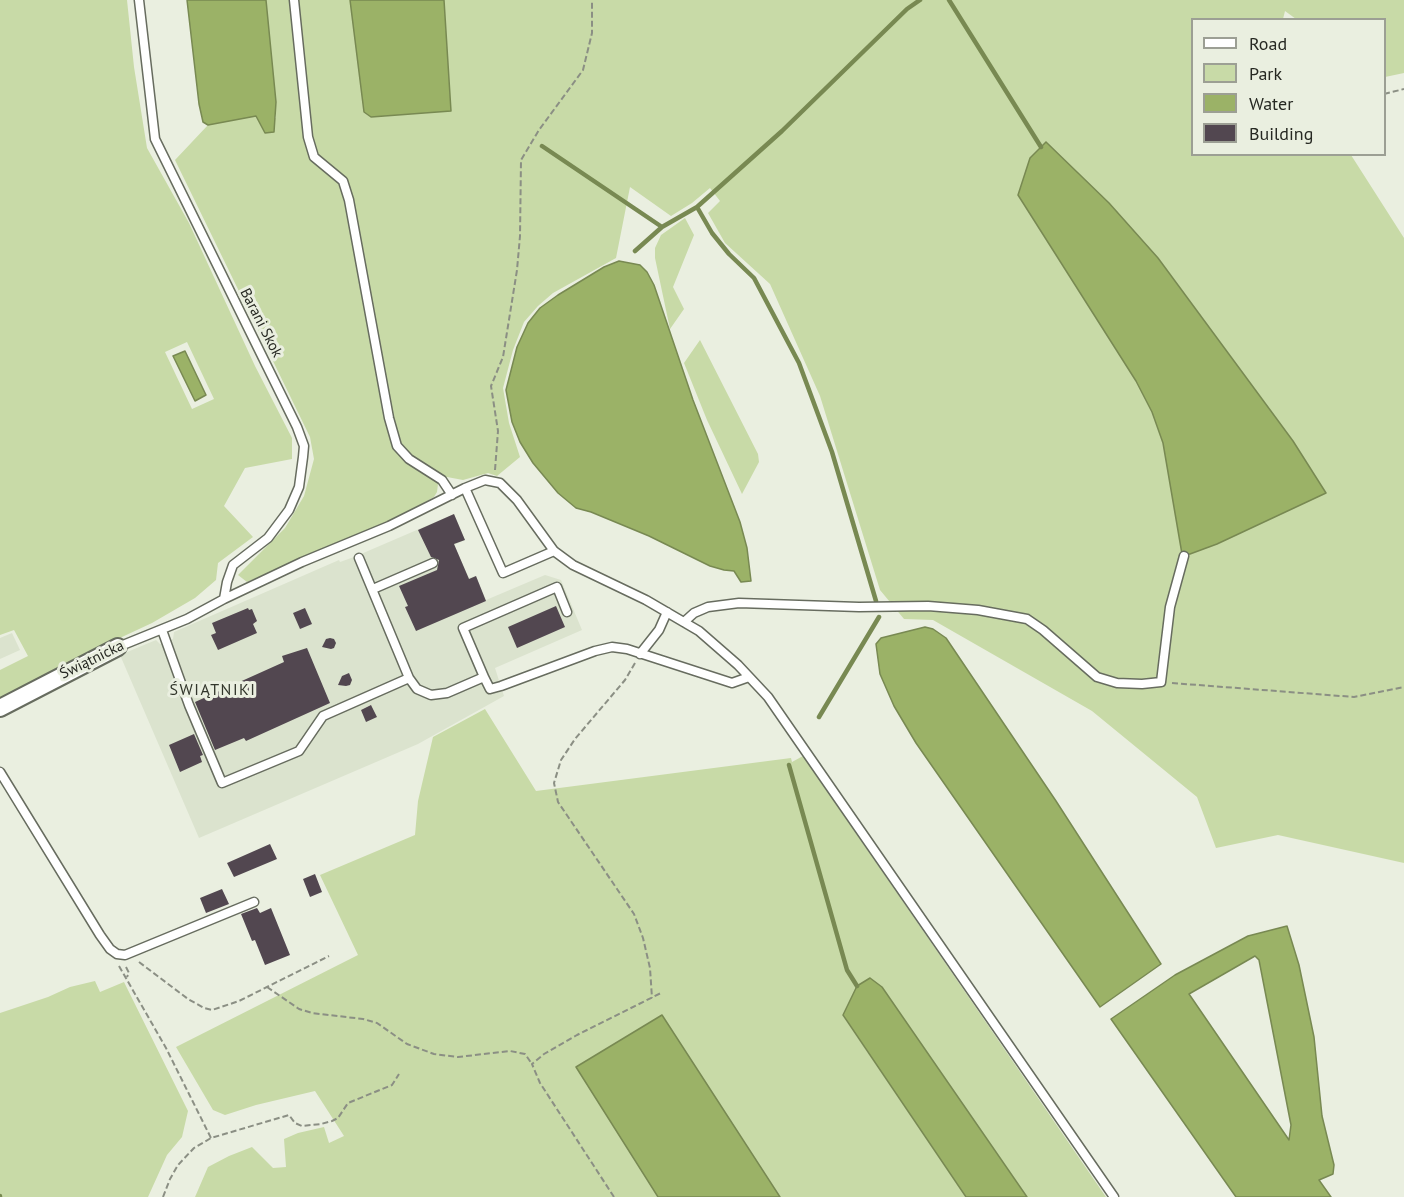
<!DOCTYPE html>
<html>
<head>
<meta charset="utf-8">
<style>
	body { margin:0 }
	#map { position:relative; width:1404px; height:1197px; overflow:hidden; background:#eaefe0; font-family:"PT Sans",sans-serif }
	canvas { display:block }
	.legend { position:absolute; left:1191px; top:18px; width:195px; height:138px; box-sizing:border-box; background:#eaefe0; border:2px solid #9c9f94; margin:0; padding:8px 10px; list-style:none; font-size:18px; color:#262822 }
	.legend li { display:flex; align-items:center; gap:12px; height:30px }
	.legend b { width:30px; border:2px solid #9c9f94 }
</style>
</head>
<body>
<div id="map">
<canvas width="1404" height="1197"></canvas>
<ul class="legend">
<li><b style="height:8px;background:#fff"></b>Road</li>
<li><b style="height:16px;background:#c8daa7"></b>Park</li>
<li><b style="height:16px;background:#9bb267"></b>Water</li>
<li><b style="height:16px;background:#524750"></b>Building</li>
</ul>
</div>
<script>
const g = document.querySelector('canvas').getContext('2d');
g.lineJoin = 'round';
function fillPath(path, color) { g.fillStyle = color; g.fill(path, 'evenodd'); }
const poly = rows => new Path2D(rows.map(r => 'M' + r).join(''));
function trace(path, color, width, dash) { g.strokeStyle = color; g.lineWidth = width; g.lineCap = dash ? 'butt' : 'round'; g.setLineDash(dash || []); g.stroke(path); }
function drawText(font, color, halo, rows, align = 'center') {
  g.font = font + ' "PT Sans",sans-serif'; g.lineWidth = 6; g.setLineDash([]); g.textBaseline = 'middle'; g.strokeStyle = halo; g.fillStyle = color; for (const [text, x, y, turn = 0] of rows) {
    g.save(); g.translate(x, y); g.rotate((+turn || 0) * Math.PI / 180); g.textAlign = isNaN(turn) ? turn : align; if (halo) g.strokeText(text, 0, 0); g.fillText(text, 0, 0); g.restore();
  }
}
fillPath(poly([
	[454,514,465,540,454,545,469,578,476,576,486,600,545,575,561,580,582,630,495,668,504,696,418,744,199,838,120,655,156,640,160,644,173,639,174,632,339,560,340,562,354,557],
	[12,633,20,650,0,659,0,638]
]), '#dbe3ce');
fillPath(poly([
	[0,0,127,0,134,67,147,148,189,223,255,366,292,438,292,459,245,468,224,506,253,537,218,563,216,580,195,598,152,623,122,637,0,701,0,670,28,656,14,630,0,635],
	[187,342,214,399,192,409,165,352],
	[266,0,350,0,364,112,451,110,444,0,1404,0,1404,73,1385,77,1384,20,1296,19,1285,11,1283,19,1192,20,1192,154,1351,155,1404,238,1404,863,1278,835,1216,848,1197,797,1092,711,933,620,904,619,880,590,820,396,770,284,725,243,708,213,720,201,710,188,692,203,671,216,630,187,616,258,553,293,538,306,524,322,513,350,503,388,509,423,520,457,497,476,488,473,463,480,447,477,438,484,437,492,434,497,413,509,391,520,247,582,238,575,285,528,304,496,314,459,310,437,175,160,208,125,256,116,276,118],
	[1046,142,1109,203,1158,258,1293,441,1326,493,1217,544,1190,554,1182,554,1163,443,1152,412,1136,381,1018,195],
	[685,218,694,235,673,287,684,309,670,329,655,258,655,248,661,235],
	[700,340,758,454,759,462,742,494,707,420,684,363],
	[485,709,536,791,791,758,792,762,803,756,1106,1197,1027,1197,882,987,843,1016,966,1197,195,1197,208,1167,229,1156,252,1147,273,1168,286,1167,284,1139,298,1133,324,1127,329,1143,344,1136,315,1091,256,1105,225,1115,213,1110,176,1047,358,955,320,875,415,835,418,801,433,737],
	[95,981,100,992,124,982,188,1111,182,1137,167,1155,148,1197,0,1197,0,1013,48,997,70,987]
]), '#c8daa7');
const water = poly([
	[187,0,266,0,276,102,274,132,265,133,256,116,208,125,203,122,199,104,187,0],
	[350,0,444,0,451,111,371,117,364,112,350,0],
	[1046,142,1109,203,1158,258,1293,441,1326,493,1217,544,1190,554,1182,554,1163,443,1152,412,1136,381,1018,195,1030,158,1046,142],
	[619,261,640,265,647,272,654,285,693,400,740,522,747,548,751,581,741,582,734,571,724,570,710,566,649,536,591,512,576,508,558,493,533,463,520,442,512,422,506,390,517,347,528,323,540,308,558,295,604,267,619,261],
	[185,351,206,395,195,401,173,356,185,351],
	[925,627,933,629,946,638,1056,801,1161,964,1100,1007,916,743,894,706,880,674,876,644,881,638,925,627],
	[1287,926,1299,965,1314,1037,1322,1116,1334,1165,1333,1174,1319,1180,1331,1197,1236,1197,1111,1019,1175,975,1248,936,1287,926],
	[1255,956,1259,960,1291,1125,1289,1140,1189,994,1255,956],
	[870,978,882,987,1027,1197,966,1197,843,1015,857,986,870,978],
	[662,1015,780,1197,658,1197,576,1067,662,1015]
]);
fillPath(water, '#9bb267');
trace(water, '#788952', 1.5);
trace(poly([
	[949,0,1041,147],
	[542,146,662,227],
	[697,207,712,233,729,254,754,278,799,363,832,452,876,601],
	[635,251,662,227,697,207,782,131,907,9,920,0],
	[819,717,879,617],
	[789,765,847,970,857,986],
	[0,1196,0,1197]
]), '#788952', 4.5);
fillPath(poly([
	[454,514,465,540,454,544,469,579,476,576,486,601,416,631,405,607,408,606,399,586,437,570,439,560,431,557,418,530],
	[556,606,565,627,517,648,508,627],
	[248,608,249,610,252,609,257,621,253,624,257,633,218,650,211,635,216,633,212,623],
	[305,608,312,624,300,629,293,613],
	[330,638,334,639,336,643,334,648,331,649,322,647,326,639],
	[307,648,330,703,246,741,244,738,215,750,195,702,284,662,282,656],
	[349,673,352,680,350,685,346,686,338,685,342,676],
	[371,705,377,717,366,722,361,710],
	[194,734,203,755,200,756,202,762,180,772,169,745],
	[270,844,277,859,234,877,227,863],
	[315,874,322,892,310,897,303,879],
	[222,889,229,904,206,913,200,898],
	[257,908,260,913,271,908,290,955,265,965,255,940,252,941,241,914]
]), '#524750');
const lane = poly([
	[294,0,308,137,314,157,343,181,349,200,389,418,397,446,409,459,442,480,452,495],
	[465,488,503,573,554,551],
	[359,558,409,678],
	[373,589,433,563],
	[224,599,302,562,389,526,465,488,485,480,500,483,517,500,554,551,573,565,646,600,699,631,738,665,768,697,1114,1197],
	[684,622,694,613,708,607,739,603,859,607,928,606,978,610,1027,619,1043,630,1097,677,1117,683,1142,684,1161,682,1170,607,1184,556],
	[162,630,189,705,222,783,299,751,323,716,409,678,417,689,431,695,447,693,484,677,463,628,557,587,567,612],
	[118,647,187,619,224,599,227,582,233,565,268,538,289,510,299,487,303,457,304,446,297,427,155,139,139,0],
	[640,654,659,630,667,612],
	[484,677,490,689,501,686,595,651,612,647,627,649,732,683,749,677],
	[0,772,100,935,110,949,117,954,125,955,254,902]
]);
const street = poly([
	[0,708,118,647]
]);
trace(lane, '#676c5f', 11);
trace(street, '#676c5f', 20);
trace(poly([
	[1384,94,1404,89],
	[495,470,498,431,491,386,503,357,517,270,520,236,521,160,539,130,583,70,592,33,592,0],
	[635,663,625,680,575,739,561,760,554,783,558,802,634,914,643,938,650,968,652,998],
	[1172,683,1354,697,1404,687],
	[139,962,188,999,204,1008,212,1010,239,1001,329,956],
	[119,966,166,1048,211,1138],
	[126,967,129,973,127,977],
	[267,987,299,1009,312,1013,363,1019,377,1023,407,1044,434,1054,458,1057,510,1051,525,1054,532,1064],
	[163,1197,170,1179,178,1165,194,1148,211,1138,289,1115,295,1123,302,1126,321,1124,332,1121,338,1118,348,1103,392,1085,399,1074],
	[614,1197,540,1083,532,1064,544,1054,577,1035,661,993]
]), '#8b8f84', 2, [6, 3]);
trace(lane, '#fff', 8);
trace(street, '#fff', 16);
drawText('15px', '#262822', '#eaefe0', [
	["Barani Skok",261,323,63],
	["Świątnicka",92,660,-26]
]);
g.letterSpacing = '1.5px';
drawText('16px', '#32362b', '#eaefe0', [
	["ŚWIĄTNIKI",213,690]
]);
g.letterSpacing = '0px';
</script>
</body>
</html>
